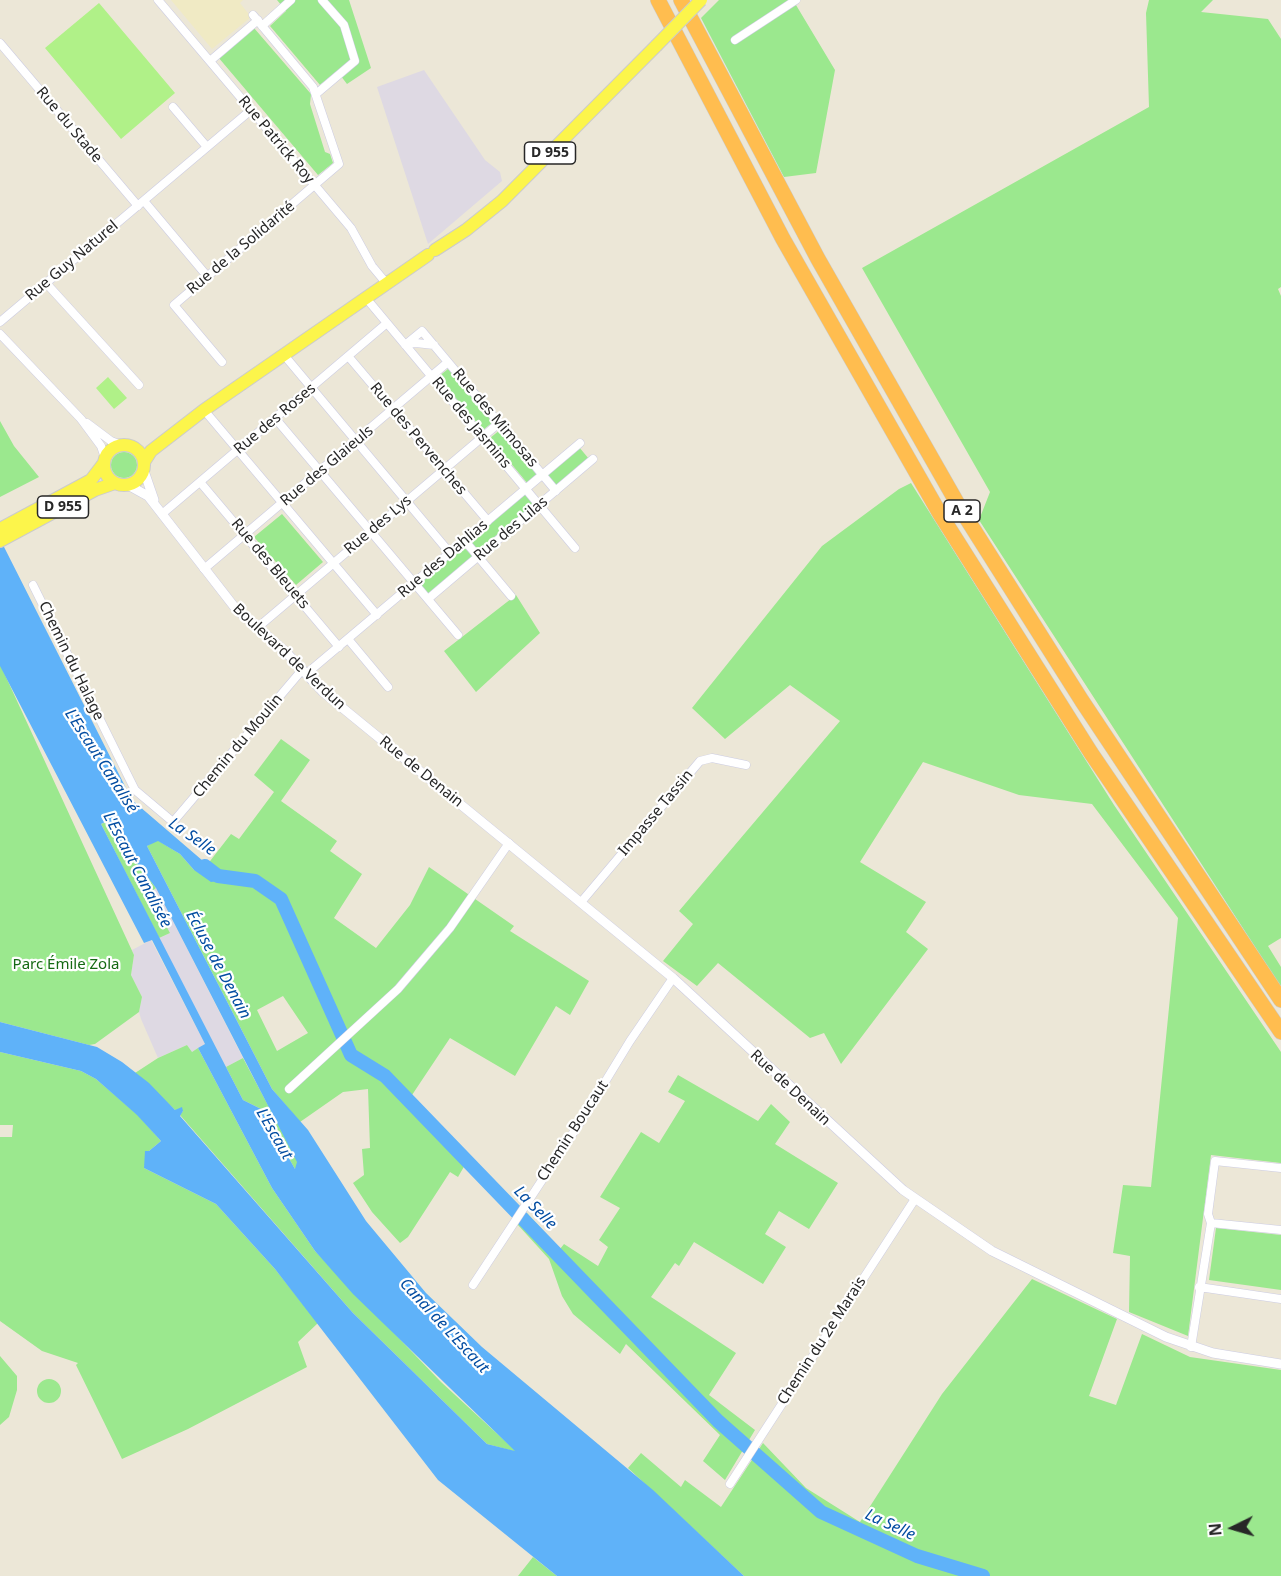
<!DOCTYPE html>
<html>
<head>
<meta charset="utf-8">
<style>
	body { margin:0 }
	#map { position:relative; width:1281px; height:1576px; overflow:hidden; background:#ece7d7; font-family:"Noto Sans",sans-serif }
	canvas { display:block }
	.north { position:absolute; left:1203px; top:1498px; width:60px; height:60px; -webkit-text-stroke:4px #fff; paint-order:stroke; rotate:265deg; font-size:16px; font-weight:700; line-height:24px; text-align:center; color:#272727 }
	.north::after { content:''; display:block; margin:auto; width:21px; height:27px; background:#272727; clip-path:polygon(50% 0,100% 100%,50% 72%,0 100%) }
</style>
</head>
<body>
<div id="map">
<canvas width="1281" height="1576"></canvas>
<div class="north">N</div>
</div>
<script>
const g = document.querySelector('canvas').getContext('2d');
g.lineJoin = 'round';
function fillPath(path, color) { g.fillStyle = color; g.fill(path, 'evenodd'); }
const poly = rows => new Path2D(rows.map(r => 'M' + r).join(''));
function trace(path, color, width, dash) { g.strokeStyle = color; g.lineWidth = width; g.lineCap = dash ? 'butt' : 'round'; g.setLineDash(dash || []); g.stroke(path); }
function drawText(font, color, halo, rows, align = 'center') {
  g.font = font + ' "Noto Sans",sans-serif'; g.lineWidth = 4.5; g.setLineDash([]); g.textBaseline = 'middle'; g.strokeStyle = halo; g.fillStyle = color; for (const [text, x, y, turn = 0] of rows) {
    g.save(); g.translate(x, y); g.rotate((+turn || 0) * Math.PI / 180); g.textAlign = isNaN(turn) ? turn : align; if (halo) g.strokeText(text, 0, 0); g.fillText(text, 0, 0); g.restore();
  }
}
fillPath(poly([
	[424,70,485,160,500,172,502,181,428,244,377,87],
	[156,888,243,1058,226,1067,159,938,170,933,154,903,152,891],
	[151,940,205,1044,192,1052,187,1045,158,1058,141,1019,139,1012,142,997,131,975,134,955,132,950]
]), '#ded9e3');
fillPath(poly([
	[171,0,243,0,240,3,251,17,212,49]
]), '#f0eac4');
fillPath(poly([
	[277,0,349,0,371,68,347,84,337,71,320,85,270,26,286,11],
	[719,0,793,0,835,70,816,173,784,177,701,18],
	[1149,0,1213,0,1201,12,1268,19,1281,39,1281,287,1278,289,1281,296,1281,938,1268,946,1281,967,1281,987,979,520,990,492,862,268,1149,107,1146,13],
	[254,28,311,94,310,104,325,152,330,154,333,163,318,175,218,57],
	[448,369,493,422,483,430,438,377],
	[0,421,14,446,39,477,0,497],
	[500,430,537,475,528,484,490,438],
	[579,447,589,459,558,487,547,475],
	'111 465a13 13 0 1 1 26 0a13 13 0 1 1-26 0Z',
	[911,483,1114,805,1281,1052,1281,1163,1211,1155,1188,1336,1129,1312,1130,1256,1113,1253,1123,1185,1151,1187,1178,918,1092,804,1019,795,923,762,860,862,926,902,906,932,928,949,841,1064,824,1033,810,1038,718,963,697,986,663,961,693,924,679,911,840,721,790,685,725,739,692,708,822,546,899,489],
	[526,493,535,504,479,552,470,541],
	[282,514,323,562,296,585,254,537],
	[463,546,473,557,429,595,419,583],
	[516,595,540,633,476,692,444,651],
	[0,664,134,955,131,975,142,997,139,1012,95,1044,89,1045,0,1022],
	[281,739,310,760,281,801,337,841,330,851,362,874,334,918,376,948,410,905,429,867,514,926,510,931,589,981,570,1015,556,1006,515,1076,450,1038,410,1098,469,1158,458,1177,450,1172,408,1237,400,1243,372,1212,353,1183,364,1175,362,1149,370,1148,368,1089,343,1092,300,1122,272,1089,147,846,157,840,180,854,194,870,217,873,207,865,231,834,239,839,274,792,254,775],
	[283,996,308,1033,277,1051,257,1010],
	[106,822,156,888,152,891,157,901,154,903,170,933,159,938,101,824],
	[187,1045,192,1052,198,1048,272,1188,315,1251,441,1382,517,1452,487,1444,353,1313,180,1115,183,1111,175,1110,135,1073,158,1058],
	[0,1052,81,1071,96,1079,138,1115,161,1141,149,1151,144,1168,216,1204,275,1269,318,1323,298,1342,307,1367,188,1429,122,1459,76,1365,78,1363,42,1351,0,1321,0,1137,12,1137,13,1125,0,1125],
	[243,1058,298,1162,298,1167,295,1169,261,1109,243,1100,226,1067],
	[678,1075,758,1121,771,1104,790,1122,775,1144,838,1183,809,1229,779,1211,765,1234,786,1247,763,1284,694,1242,679,1266,675,1263,651,1297,736,1353,709,1395,755,1430,725,1480,703,1461,720,1435,626,1344,620,1354,573,1314,562,1296,549,1259,517,1224,527,1213,560,1249,564,1244,598,1266,608,1247,599,1240,620,1208,600,1197,641,1132,659,1143,685,1101,668,1092],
	[1216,1228,1281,1235,1281,1290,1209,1280],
	[1032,1279,1117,1319,1089,1396,1116,1405,1142,1334,1190,1357,1281,1370,1281,1576,744,1576,628,1468,641,1453,681,1487,685,1480,721,1507,763,1443,806,1488,860,1522,942,1394],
	[0,1356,17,1376,17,1390,9,1417,0,1425],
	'37 1391a12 12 0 1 1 24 0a12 12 0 1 1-24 0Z',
	[533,1557,557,1576,518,1576]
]), '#9be88e');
fillPath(poly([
	[99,3,175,93,121,139,45,48],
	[108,377,127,398,114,409,96,388]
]), '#b0f188');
fillPath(poly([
	[0,539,132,800,217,873,219,881,211,882,194,870,180,854,158,841,147,846,272,1089,308,1130,366,1221,426,1293,482,1347,653,1490,744,1576,557,1576,438,1480,275,1269,216,1204,144,1168,145,1151,149,1151,161,1141,137,1115,96,1079,81,1071,0,1052,0,1022,97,1047,122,1062,149,1083,175,1110,182,1107,183,1111,180,1116,353,1313,487,1444,515,1451,353,1294,315,1251,272,1188,198,1048,205,1044,152,940,144,943,0,666],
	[105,822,156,888,297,1162,295,1169,261,1109,243,1100,101,824]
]), '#5fb2f9');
trace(poly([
	[205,866,218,876,255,881,281,899,351,1055,385,1076,718,1421,821,1512,917,1556,983,1576]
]), '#5fb2f9', 14);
const minor = poly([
	[158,0,351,228,372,266,387,284],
	[262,26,291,0],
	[735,40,796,0],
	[0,43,138,206],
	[210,61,258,20],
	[316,94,355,61,344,25,322,0],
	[173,107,207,147],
	[144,201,207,276],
	[46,283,139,385],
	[366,298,575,548],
	[0,322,251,110],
	[0,334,81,419,101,446,105,458],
	[406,344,416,343,434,345],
	[405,345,422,331,556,491],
	[284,355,450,553],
	[348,356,488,521],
	[222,362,174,305,339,164,313,87,253,15],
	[204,410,377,615],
	[275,418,458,635],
	[87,423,111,441,121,445],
	[200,482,339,647],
	[162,514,387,323],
	[465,541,511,596],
	[204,569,448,362],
	[33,585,135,790,173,822,302,670],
	[428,599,593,459],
	[257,628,499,423],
	[348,639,388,687],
	[306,674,580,443],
	[582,901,700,761,712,758,746,765],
	[289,1089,398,989,450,928,509,843],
	[1211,1223,1208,1214,1215,1161,1281,1168],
	[473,1285,583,1118,630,1041,673,978],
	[1199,1287,1281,1299],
	[1191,1347,1211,1223,1281,1230],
	[730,1484,915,1199]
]);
const tertiary = poly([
	[144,471,154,500],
	[128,485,148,496,236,609,285,651,323,692,673,978,903,1190,992,1251,1166,1337,1213,1353,1281,1364]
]);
const primary = poly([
	[435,250,466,230,502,201,656,46],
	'104 465a20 20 0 1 1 40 0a20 20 0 1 1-40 0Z',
	[144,462,151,451,204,410,428,255],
	[0,529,91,480,104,463],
	[0,541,95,490,115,483]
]);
const motorway = poly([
	[658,0,783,239,940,514,1091,753,1281,1032],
	[681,0,818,259,960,508,1082,701,1281,1000]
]);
trace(minor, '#cccce2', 9);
trace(tertiary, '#cccce2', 10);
trace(primary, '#cbcbcb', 14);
trace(motorway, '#cbcbcb', 16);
trace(minor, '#fff', 8);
trace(tertiary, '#fff', 9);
trace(primary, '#fcf54b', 12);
trace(motorway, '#ffbd4f', 15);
const primaryBridge = poly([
	[656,46,701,0]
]);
trace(primaryBridge, '#cbcbcb', 14, []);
trace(primaryBridge, '#fcf54b', 12);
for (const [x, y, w] of [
	[550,153,51],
	[63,507,51],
	[962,511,36]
]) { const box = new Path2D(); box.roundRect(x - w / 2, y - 11, w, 22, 4.5); g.fillStyle = '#fff'; g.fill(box); trace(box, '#272727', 1.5); }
drawText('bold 14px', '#272727', null, [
	["D 955",550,153],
	["D 955",63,507],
	["A 2",962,511]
]);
drawText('15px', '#272727', '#fff', [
	["Rue du Stade",69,125,50],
	["Rue Patrick Roy",276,140,50],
	["Rue de la Solidarité",241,248,-40],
	["Rue Guy Naturel",72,261,-40],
	["Rue des Mimosas",495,418,50],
	["Rue des Roses",275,419,-40],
	["Rue des Jasmins",471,423,50],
	["Rue des Pervenches",418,439,50],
	["Rue des Glaieuls",327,466,-40],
	["Rue des Lys",378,525,-40],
	["Rue des Lilas",511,529,-40],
	["Rue des Dahlias",443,559,-40],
	["Rue des Bleuets",270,564,50],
	["Boulevard de Verdun",289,657,43],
	["Chemin du Halage",71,661,64],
	["Chemin du Moulin",238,746,-50],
	["Rue de Denain",421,772,39],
	["Impasse Tassin",656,813,-50],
	["Rue de Denain",790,1088,43],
	["Chemin Boucaut",573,1131,-57],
	["Chemin du 2e Marais",822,1341,-57]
]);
drawText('15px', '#146913', '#fff', [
	["Parc Émile Zola",66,965]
]);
drawText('italic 16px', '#024ca1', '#fff', [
	["L'Escaut Canalisé",101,761,57],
	["La Selle",192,837,35],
	["L'Escaut Canalisée",137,870,62],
	["Écluse de Denain",218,965,62],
	["L'Escaut",274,1134,60],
	["La Selle",535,1208,46],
	["Canal de L'Escaut",444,1326,47],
	["La Selle",890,1525,25]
]);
</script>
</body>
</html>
